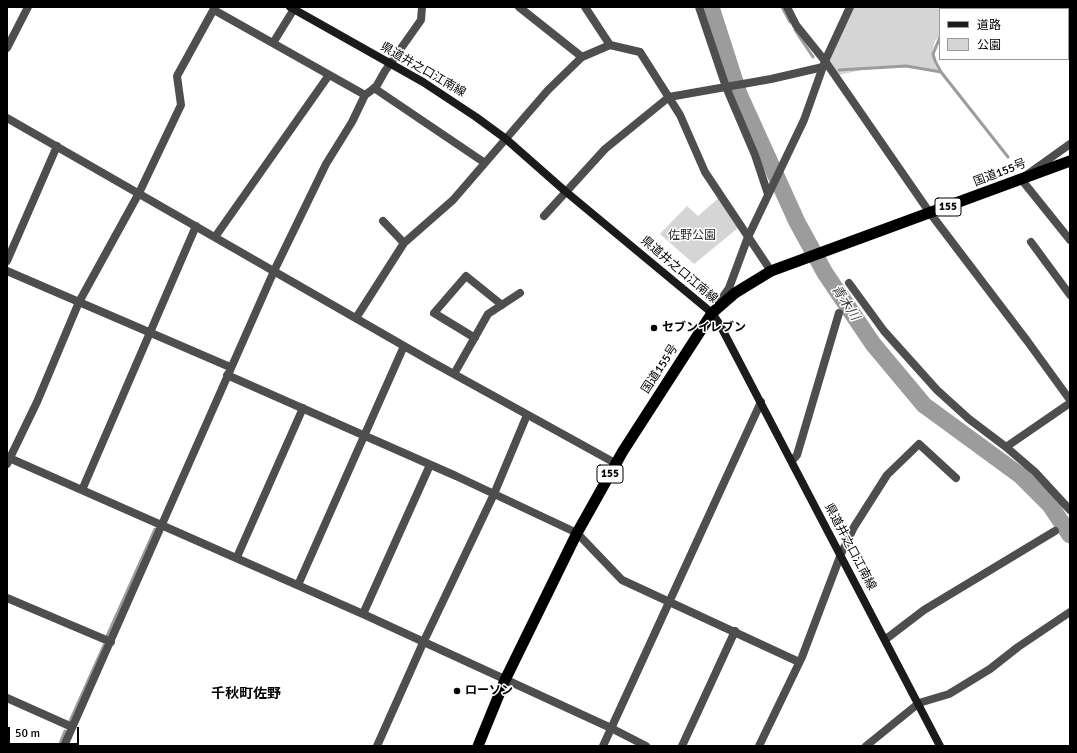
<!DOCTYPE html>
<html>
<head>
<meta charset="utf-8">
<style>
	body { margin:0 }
	#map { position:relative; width:1077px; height:753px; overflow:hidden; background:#fff; font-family:Signika,"Noto Sans JP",sans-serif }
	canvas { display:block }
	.frame { position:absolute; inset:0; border:8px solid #000; pointer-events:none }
	.legend { position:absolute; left:939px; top:8px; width:130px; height:52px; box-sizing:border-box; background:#fff; border:1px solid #999; margin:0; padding:5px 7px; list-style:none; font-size:12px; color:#000 }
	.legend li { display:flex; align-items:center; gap:8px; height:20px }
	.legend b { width:20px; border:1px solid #999 }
	.scale { position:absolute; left:8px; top:727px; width:71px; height:18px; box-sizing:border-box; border:2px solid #000; border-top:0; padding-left:5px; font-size:12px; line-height:14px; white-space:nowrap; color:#000; -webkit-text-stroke:3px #fff; paint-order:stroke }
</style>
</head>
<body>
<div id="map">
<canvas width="1077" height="753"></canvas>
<div class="frame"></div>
<ul class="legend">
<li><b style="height:5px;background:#1b1b1b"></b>道路</li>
<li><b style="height:11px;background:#d5d5d5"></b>公園</li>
</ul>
<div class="scale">50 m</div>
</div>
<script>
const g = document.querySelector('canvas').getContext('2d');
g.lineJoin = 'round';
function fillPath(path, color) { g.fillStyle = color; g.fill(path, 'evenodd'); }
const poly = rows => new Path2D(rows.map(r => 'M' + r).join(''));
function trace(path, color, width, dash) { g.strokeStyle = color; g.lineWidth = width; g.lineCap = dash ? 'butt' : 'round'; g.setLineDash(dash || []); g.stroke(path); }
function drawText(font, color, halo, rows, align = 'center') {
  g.font = font + ' Signika,"Noto Sans JP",sans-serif'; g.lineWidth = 3; g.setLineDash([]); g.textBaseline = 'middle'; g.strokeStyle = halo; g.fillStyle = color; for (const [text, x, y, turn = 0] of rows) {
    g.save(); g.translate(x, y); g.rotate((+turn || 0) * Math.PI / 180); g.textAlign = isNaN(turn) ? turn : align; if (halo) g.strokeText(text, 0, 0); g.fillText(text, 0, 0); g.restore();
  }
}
fillPath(poly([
	[850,7,962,7,960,9,940,9,940,35,935,41,932,53,933,61,939,72,906,66,870,68,839,75,823,67],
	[720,197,738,228,694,264,660,234,687,206,698,216]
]), '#d5d5d5');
trace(poly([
	[782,7,790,22],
	[962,9,963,7],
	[795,30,813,57],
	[940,37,933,54,935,61,941,72],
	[839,70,906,66,941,72,1008,157],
	[107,636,155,529],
	[70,721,104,645],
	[59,746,65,731]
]), '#9c9c9c', 3);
trace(poly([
	[711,7,739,94,797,222,825,273,873,344,924,405,1021,476,1050,505,1070,535]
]), '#9c9c9c', 17);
trace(poly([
	[519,7,582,57],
	[585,7,610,45],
	[699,7,726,87,755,155,768,194],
	[787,7,796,25,825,61,930,213,1028,342,1070,400],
	[214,10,365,95],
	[273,43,294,9],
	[374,88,485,163],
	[7,118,432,362,615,463],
	[1070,144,1021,179,1070,240],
	[544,216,605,149,669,97,771,79,823,67],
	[383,221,404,243],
	[215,237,329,75],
	[1031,242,1070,295],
	[7,261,57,146],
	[7,271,230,367],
	[849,283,884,331,937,390,969,419,1006,447,1035,472,1070,510],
	[356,318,404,243,453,200,548,90,582,57,610,45,640,52,680,115,705,172,771,271],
	[475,338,434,313,466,276,502,305],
	[454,374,488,314,520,293],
	[227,375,456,476,577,533,622,580,799,662],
	[1006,447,1070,403],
	[7,457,363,614,611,728,646,746],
	[792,461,797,455,839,313],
	[7,464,37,402,79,302,139,193,181,105,177,76,215,7],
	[82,490,196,226],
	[237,557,303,408],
	[298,585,404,346],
	[7,598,111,642],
	[363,614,430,465],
	[886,639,924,610,1055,531],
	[7,698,72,727],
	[64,746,274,271,326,164,352,122,365,95,376,87,385,71,421,20,422,7],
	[377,746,423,643,494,494,527,415],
	[603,746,761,402],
	[682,746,735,631],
	[759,746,802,657,841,554,854,527,887,475,919,444,956,478],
	[866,746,919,703,949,694,990,669,1018,647,1070,612]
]), '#4e4e4e', 8);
trace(poly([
	[7,48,28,7],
	[718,304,729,288,748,237,804,120,825,61,850,7]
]), '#4e4e4e', 8);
trace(poly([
	[290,7,423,82,476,117,506,139,565,191,712,313,720,325,940,746]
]), '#1b1b1b', 8);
trace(poly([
	[478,746,505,680,577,533,623,451,712,313,735,293,771,271,1070,161]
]), '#000', 11);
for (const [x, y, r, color] of [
	[654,328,4,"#000"],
	[457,691,4,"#000"]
]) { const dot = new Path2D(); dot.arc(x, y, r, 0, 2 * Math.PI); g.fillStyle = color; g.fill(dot); trace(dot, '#fff', 1.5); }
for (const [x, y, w] of [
	[948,207,26],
	[610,474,26]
]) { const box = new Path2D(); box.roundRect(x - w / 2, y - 9, w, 18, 3); g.fillStyle = '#fff'; g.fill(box); trace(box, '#000', 1); }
drawText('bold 11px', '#000', null, [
	["155",948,207],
	["155",610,474]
]);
drawText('12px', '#000', '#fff', [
	["県道井之口江南線",423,70,30],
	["国道155号",1000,173,-21],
	["県道井之口江南線",679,270,40],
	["国道155号",660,369,-57],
	["県道井之口江南線",850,547,62]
]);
drawText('12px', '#2c2c2c', '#fff', [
	["佐野公園",692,236]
]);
drawText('bold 12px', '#000', '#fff', [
	["セブンイレブン",662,328],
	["ローソン",465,691]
], 'left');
drawText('italic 13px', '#3d3d3d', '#fff', [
	["青木川",845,303,57]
]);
drawText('bold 14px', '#000', '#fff', [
	["千秋町佐野",246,694]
]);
</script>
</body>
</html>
